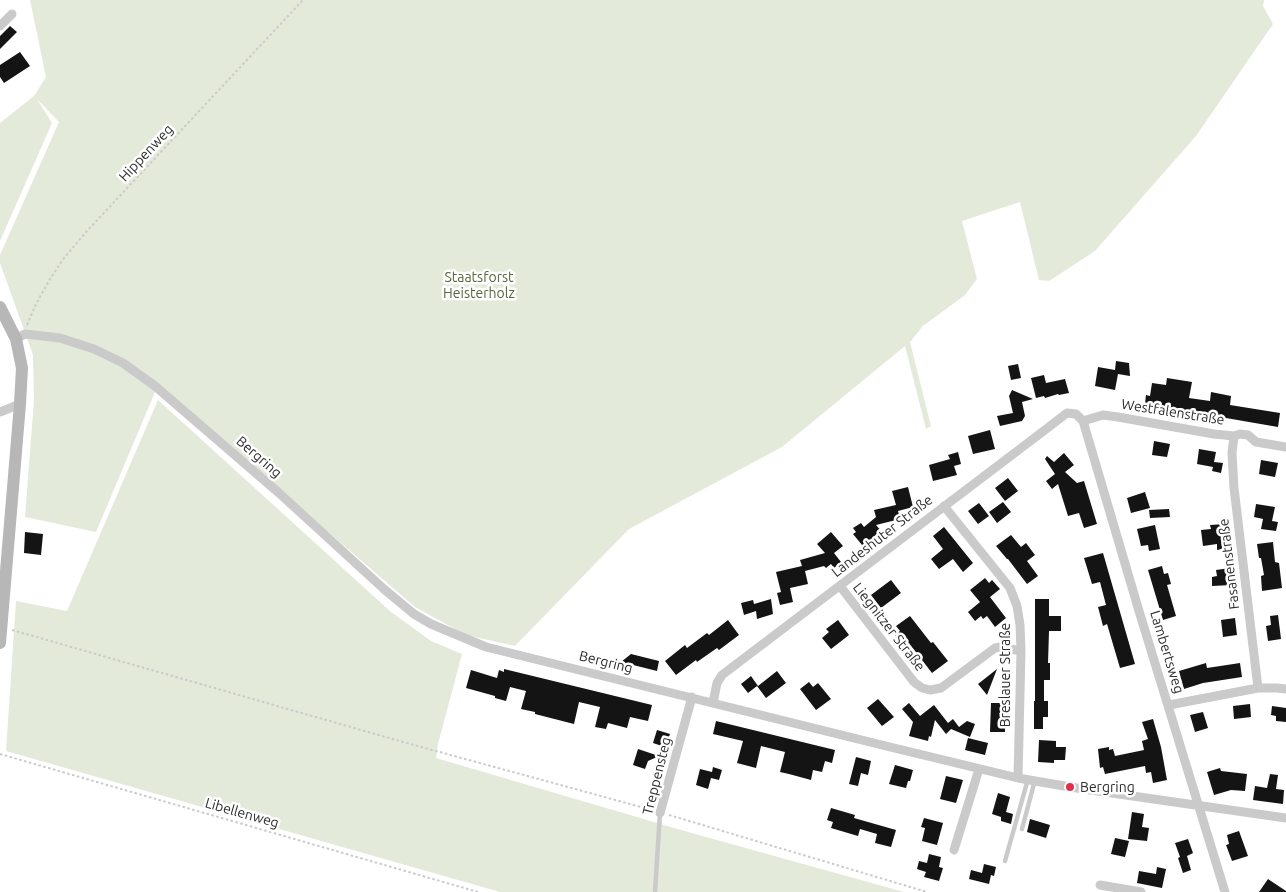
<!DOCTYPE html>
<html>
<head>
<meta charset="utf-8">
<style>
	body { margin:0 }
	canvas { display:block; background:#fff }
</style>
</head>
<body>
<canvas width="1286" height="892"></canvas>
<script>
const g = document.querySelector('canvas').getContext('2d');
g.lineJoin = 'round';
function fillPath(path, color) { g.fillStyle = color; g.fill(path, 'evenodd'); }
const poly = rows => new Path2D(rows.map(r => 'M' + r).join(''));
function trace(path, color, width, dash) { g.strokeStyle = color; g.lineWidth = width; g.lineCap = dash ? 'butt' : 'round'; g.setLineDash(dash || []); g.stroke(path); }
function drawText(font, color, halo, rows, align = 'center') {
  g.font = font + ' Ubuntu,sans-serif'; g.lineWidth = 5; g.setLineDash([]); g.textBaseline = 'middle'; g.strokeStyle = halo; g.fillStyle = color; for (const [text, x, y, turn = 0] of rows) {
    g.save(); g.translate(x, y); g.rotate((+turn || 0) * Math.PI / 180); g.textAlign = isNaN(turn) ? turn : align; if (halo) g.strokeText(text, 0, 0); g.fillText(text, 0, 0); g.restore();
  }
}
fillPath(poly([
	[30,0,1264,0,1263,6,1273,24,1196,136,1095,251,1049,281,1039,280,1020,202,962,221,977,279,965,295,923,326,910,342,931,426,926,429,905,346,782,447,629,529,515,646,466,635,415,607,158,385,96,532,25,517,34,400,33,355,0,263,0,255,59,122,37,99,52,123,0,241,0,123,34,96,46,77],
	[158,400,391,612,431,641,462,654,438,744,436,758,681,830,904,892,500,892,6,751,16,601,67,611]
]), '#e4eada');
fillPath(poly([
	[10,26,17,32,0,49,0,36],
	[20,52,30,66,4,83,0,77,0,65],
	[1116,361,1129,363,1130,376,1118,374,1115,390,1095,386,1098,367,1115,370],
	[1018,364,1021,378,1011,380,1008,366],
	[1044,375,1046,383,1065,379,1069,393,1059,395,1058,394,1045,398,1044,396,1036,398,1031,378],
	[1167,378,1192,382,1189,398,1210,401,1211,392,1231,396,1230,405,1280,413,1278,427,1145,404,1146,395,1150,396,1152,383,1166,385],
	[1012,390,1033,399,1022,402,1025,416,1022,421,1000,426,997,416,1013,413,1009,396],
	[990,430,995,449,973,454,968,436],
	[1154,441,1170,444,1167,457,1152,455],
	[1199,449,1216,452,1214,462,1223,463,1221,473,1212,471,1213,467,1197,464],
	[958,452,961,464,954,466,957,475,933,481,929,465,950,459,948,455],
	[1064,453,1074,465,1065,472,1077,483,1084,481,1097,524,1084,528,1079,513,1068,516,1058,484,1052,489,1046,481,1055,474,1045,459,1047,456,1054,462],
	[1261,460,1278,463,1275,477,1259,474],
	[1008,478,1018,491,1005,501,995,488],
	[908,487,913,507,898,511,900,519,876,525,882,532,865,545,862,545,853,534,856,532,853,528,861,523,864,527,876,517,874,510,896,505,892,491],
	[1145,492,1150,508,1131,513,1127,498],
	[1003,502,1011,512,997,523,989,512],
	[979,503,989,516,978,524,968,511],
	[1256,504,1275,507,1272,521,1278,522,1276,531,1261,529,1263,519,1254,517],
	[1169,509,1170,517,1150,518,1149,510],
	[1225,524,1227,548,1217,550,1217,544,1203,546,1201,530,1211,529,1210,525],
	[1155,525,1160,549,1149,551,1148,545,1141,546,1137,529],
	[944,527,973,563,963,572,953,559,939,569,931,559,943,549,933,536],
	[25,532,43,534,41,555,24,553],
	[831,532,843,546,834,553,841,562,834,568,831,564,826,568,824,566,805,571,808,584,790,588,793,602,780,605,777,593,781,592,776,572,802,566,800,560,825,553,817,544],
	[1011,535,1021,547,1026,543,1035,555,1027,561,1038,576,1027,584,1008,559,1007,559,996,546],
	[1273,542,1275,562,1279,563,1282,588,1262,591,1261,576,1264,575,1261,558,1259,558,1257,544],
	[1103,553,1135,664,1120,668,1107,624,1103,626,1098,607,1106,605,1100,582,1092,584,1084,558],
	[1162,566,1164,574,1168,573,1171,584,1167,585,1176,616,1163,620,1148,570],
	[1230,568,1232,585,1212,586,1212,577,1217,576,1216,570],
	[985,578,989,583,992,580,1000,589,990,597,1006,618,995,627,987,616,983,619,981,616,975,621,968,612,980,602,970,590],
	[891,580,901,593,881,608,871,595],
	[771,599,773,614,757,619,756,611,744,615,741,603,753,600,754,604],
	[1035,599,1049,599,1049,616,1061,616,1061,631,1049,631,1048,663,1050,663,1050,680,1044,680,1044,701,1048,701,1048,717,1043,717,1043,729,1034,729,1034,701,1035,701],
	[1278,615,1281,639,1268,641,1266,626,1271,625,1270,616],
	[910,616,931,643,933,642,948,661,932,673,905,638,901,642,895,635,900,631,896,626],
	[1235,618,1237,635,1223,637,1221,620],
	[728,620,739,635,719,650,717,648,697,662,696,660,676,675,665,661,685,645,687,648,707,633,709,635],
	[838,620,849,635,831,649,822,638,829,632,826,629],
	[631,654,659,661,657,671,621,662],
	[1206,663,1207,668,1240,663,1242,677,1203,683,1184,689,1179,671],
	[504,669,652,705,648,721,630,717,627,728,608,723,606,729,595,727,600,707,579,702,574,724,535,714,535,712,521,709,526,691,510,687,506,701,495,698,495,696,466,688,471,670,497,678,499,670,504,672],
	[997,669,987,695,978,684],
	[777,671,786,683,766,698,757,686,748,693,741,684,751,676,758,686],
	[809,682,813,687,818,683,831,699,816,710,800,689],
	[878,699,894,717,882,726,867,708],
	[909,703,920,716,934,705,948,723,953,719,959,727,967,721,975,724,970,737,951,729,946,734,935,720,931,737,929,736,928,741,909,736,913,722,902,709],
	[991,703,1003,703,1003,715,1005,715,1005,732,990,732],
	[1250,704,1251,717,1234,719,1233,706],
	[1272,706,1286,708,1286,722,1276,721,1276,716,1271,715],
	[1203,712,1208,728,1195,732,1190,715],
	[1153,719,1161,747,1167,780,1153,783,1151,772,1146,773,1145,766,1105,774,1103,767,1100,768,1098,749,1109,747,1109,750,1113,749,1115,756,1144,750,1142,741,1148,739,1142,722],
	[716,721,835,750,832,763,825,761,822,772,813,770,811,780,789,774,780,772,785,752,761,746,756,768,737,763,743,741,713,734],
	[657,730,670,734,665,747,653,743],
	[968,738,988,743,985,755,965,750],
	[1039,740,1056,741,1056,747,1066,747,1065,760,1054,760,1054,763,1038,762],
	[638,749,659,756,648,761,645,769,633,765],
	[856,757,871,761,868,775,861,773,858,786,849,784],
	[895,765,913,770,910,781,908,781,906,788,889,784],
	[713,767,722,770,719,780,711,778,708,789,696,785,700,769,712,772],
	[1220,768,1221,771,1247,774,1245,791,1231,790,1214,795,1207,772],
	[1270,774,1278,775,1276,789,1284,790,1283,804,1253,800,1255,786,1267,788],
	[946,776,963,780,956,803,940,799],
	[998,793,1010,797,1006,812,1013,814,1011,824,1001,821,1001,817,992,814],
	[831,808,855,815,854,818,896,830,891,847,875,843,877,834,860,829,858,836,831,828,833,822,827,820],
	[1132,812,1144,814,1142,827,1149,828,1147,841,1128,839],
	[924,818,943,823,937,845,922,841,925,828,921,827],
	[1030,819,1050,825,1046,838,1027,832],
	[1239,831,1248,856,1232,861,1226,845,1229,844,1227,835],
	[1115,838,1129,841,1125,857,1111,854],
	[1188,839,1193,853,1187,856,1191,870,1183,873,1178,858,1180,857,1175,843],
	[929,854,941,857,939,867,943,868,939,881,924,877,926,872,917,869,919,861,927,863],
	[984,864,996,867,994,876,991,875,989,884,969,879,971,870,982,873],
	[1157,867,1166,869,1162,888,1137,883,1139,871,1156,874],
	[1268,879,1286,891,1286,892,1259,892]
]), '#141414');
trace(poly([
	[27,325,36,304,50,279,64,258,87,231,303,0],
	[12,630,403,742,652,810],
	[0,754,478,892],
	[669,815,927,892]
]), '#cacaca', 2, [2.5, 2.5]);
trace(poly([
	[1022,829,1035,780],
	[1005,861,1028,779],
	[655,892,660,813]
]), '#cacaca', 4.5);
trace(poly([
	[0,26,12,14],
	[16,339,25,334,60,338,94,349,123,363,155,386,279,493,385,590,414,614,431,624,486,647,886,746,1018,778,1070,787,1286,818],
	[0,412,20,404],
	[1083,421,1103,415,1118,417,1214,434,1234,436,1240,434,1248,435,1256,442,1286,447],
	[1234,436,1232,453,1234,488,1258,688],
	[944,506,1010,588,1017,606,1020,625,1021,651,1018,778],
	[840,586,914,682,922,688,930,690,941,688,995,648,1000,647,1021,651],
	[713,703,717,683,722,675,1037,436,1067,413,1076,414,1083,421,1139,611,1225,892],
	[1169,705,1258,688,1277,688,1286,689],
	[660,813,692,697],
	[954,850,979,769],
	[1100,885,1141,892]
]), '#cacaca', 9);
trace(poly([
	[0,307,16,339,22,368,20,404,0,643]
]), '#b7b7b7', 12);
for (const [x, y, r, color] of [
	[1070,787,5,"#e33049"]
]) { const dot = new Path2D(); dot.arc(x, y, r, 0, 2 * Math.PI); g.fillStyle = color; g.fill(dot); trace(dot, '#fff', 2); }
drawText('14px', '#2d2d2d', '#fff', [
	["Hippenweg",146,153,-47],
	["Westfalenstraße",1173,412,9],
	["Bergring",259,457,41],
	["Landeshuter Straße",882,536,-38],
	["Fasanenstraße",1229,564,-97],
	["Liegnitzer Straße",889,627,52],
	["Lambertsweg",1167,652,73],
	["Bergring",606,662,14],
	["Breslauer Straße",1005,675,-90],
	["Treppensteg",657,776,-76],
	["Libellenweg",242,813,16]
]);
drawText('14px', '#53683b', '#fff', [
	["Staatsforst",479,277],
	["Heisterholz",479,293]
]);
drawText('14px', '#2d2d2d', '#fff', [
	["Bergring",1080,787]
], 'left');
</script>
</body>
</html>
